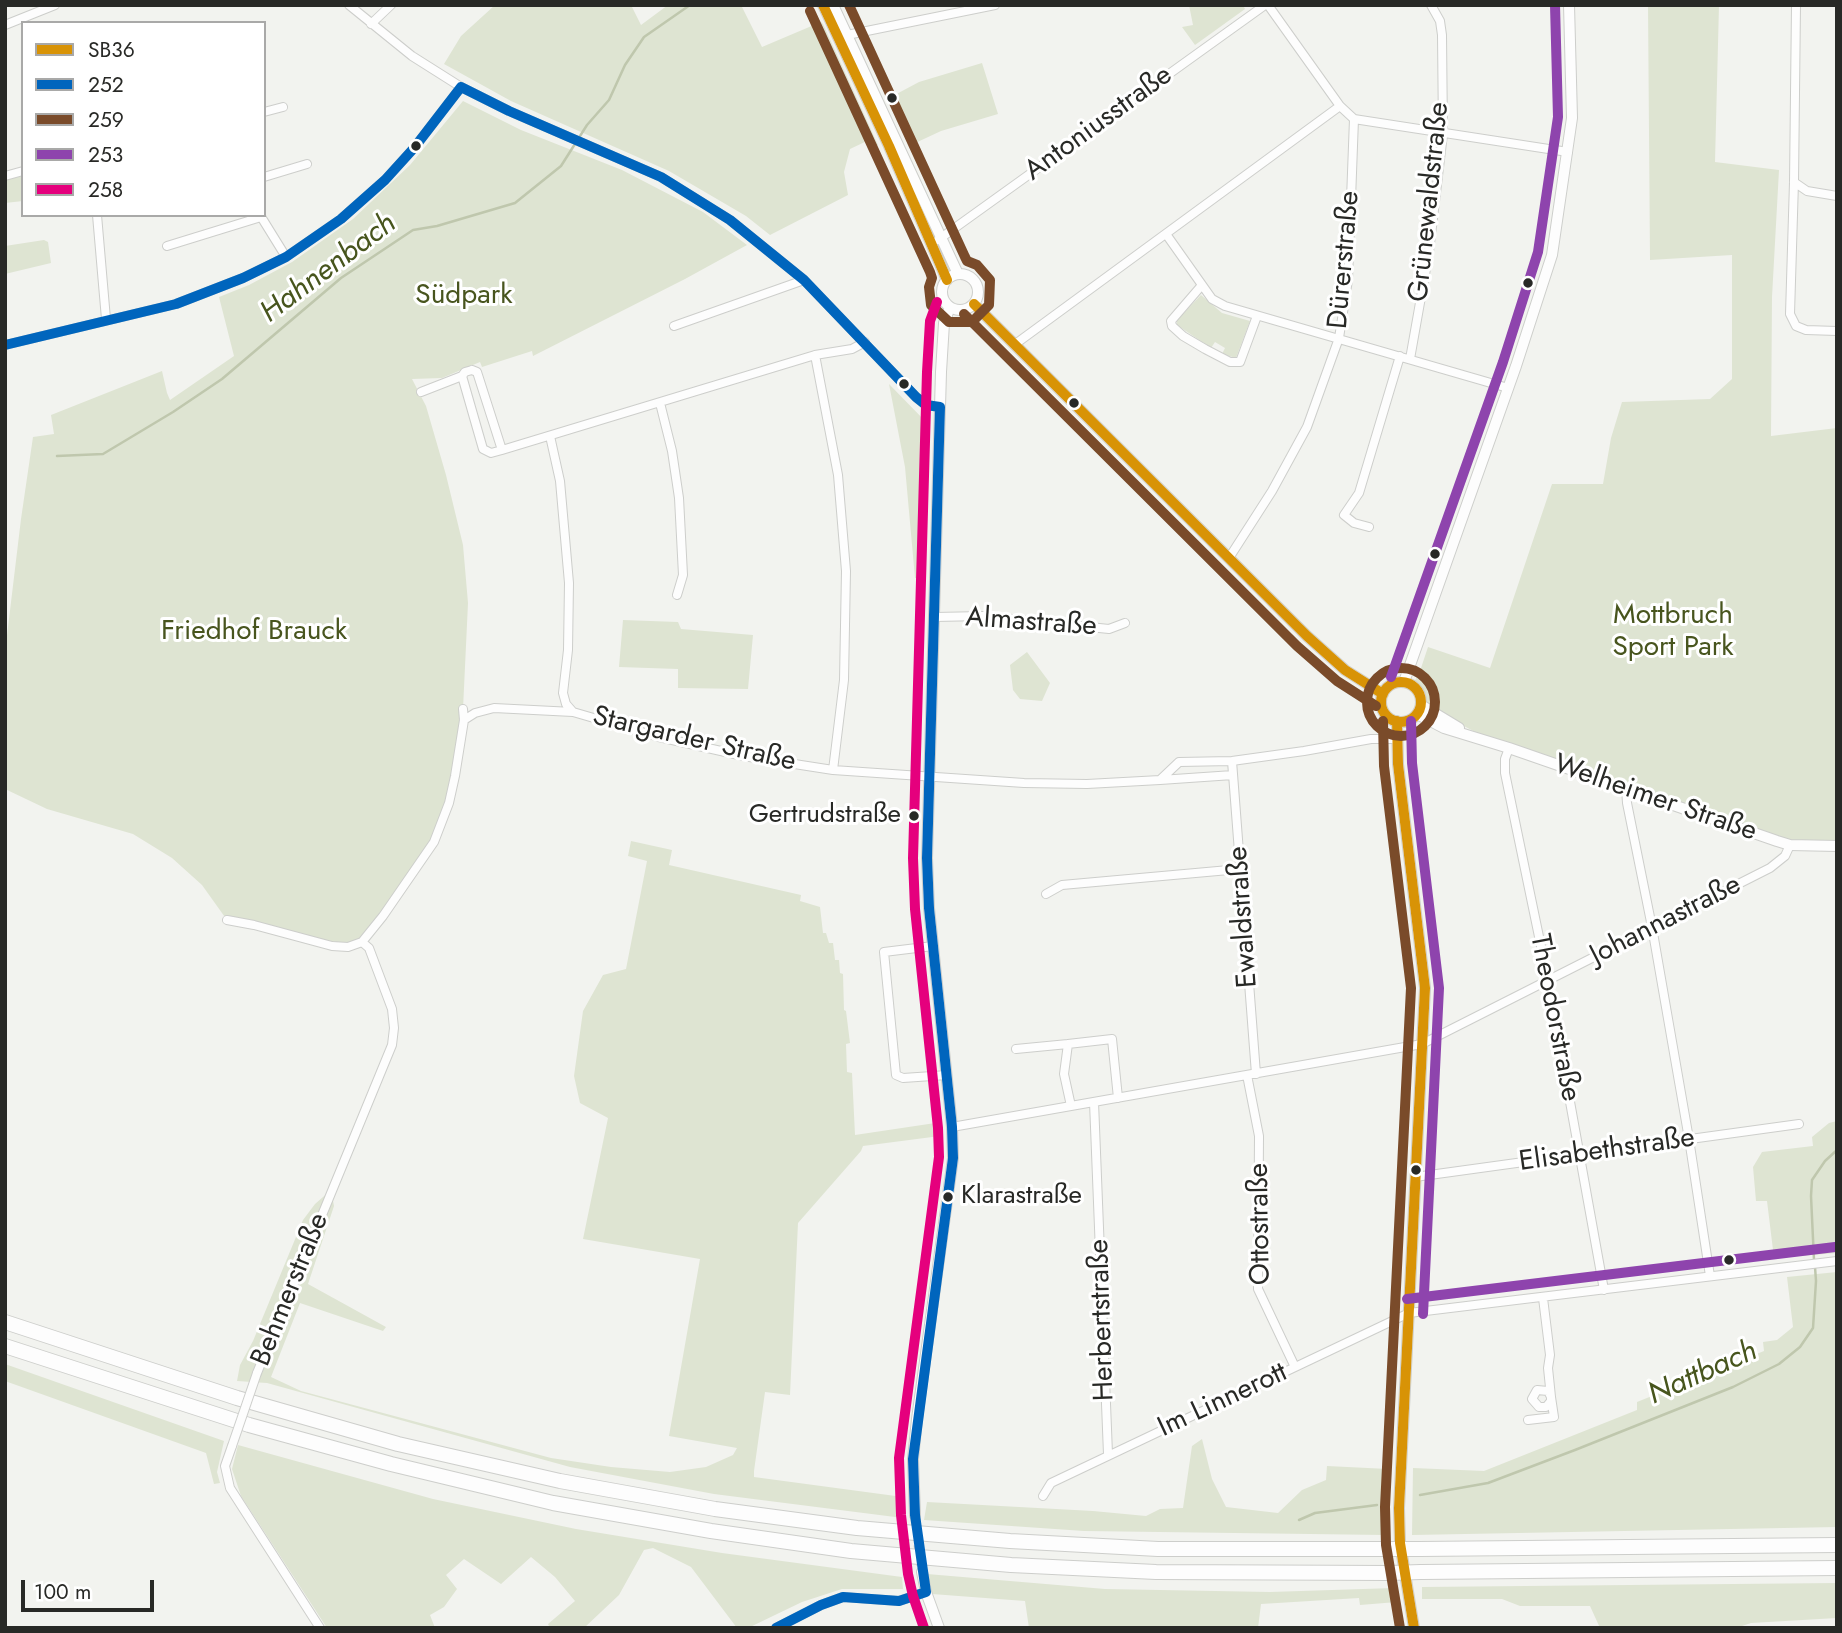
<!DOCTYPE html>
<html>
<head>
<meta charset="utf-8">
<style>
	body { margin:0 }
	#map { position:relative; width:1842px; height:1633px; overflow:hidden; background:#f2f3ef; font-family:Jost,sans-serif }
	canvas { display:block }
	.frame { position:absolute; inset:0; border:7px solid #282926; pointer-events:none }
	.legend { position:absolute; left:21px; top:21px; width:245px; height:196px; box-sizing:border-box; background:#fff; border:2px solid #a9a9a8; margin:0; padding:9px 12px; list-style:none; font-size:21px; color:#282926 }
	.legend li { display:flex; align-items:center; gap:14px; height:35px }
	.legend b { width:35px; border:2px solid #a9a9a8 }
	.scale { position:absolute; left:21px; top:1580px; width:133px; height:32px; box-sizing:border-box; border:4px solid #282926; border-top:0; padding-left:9px; font-size:21px; line-height:24px; white-space:nowrap; color:#282926; -webkit-text-stroke:5px #fff; paint-order:stroke }
</style>
</head>
<body>
<div id="map">
<canvas width="1842" height="1633"></canvas>
<div class="frame"></div>
<ul class="legend">
<li><b style="height:9px;background:#d89306"></b>SB36</li>
<li><b style="height:9px;background:#0065bd"></b>252</li>
<li><b style="height:9px;background:#7a4b2a"></b>259</li>
<li><b style="height:9px;background:#8e44ad"></b>253</li>
<li><b style="height:9px;background:#e5007d"></b>258</li>
</ul>
<div class="scale">100 m</div>
</div>
<script>
const g = document.querySelector('canvas').getContext('2d');
g.lineJoin = 'round';
function fillPath(path, color) { g.fillStyle = color; g.fill(path, 'evenodd'); }
const poly = rows => new Path2D(rows.map(r => 'M' + r).join(''));
function trace(path, color, width, dash) { g.strokeStyle = color; g.lineWidth = width; g.lineCap = dash ? 'butt' : 'round'; g.setLineDash(dash || []); g.stroke(path); }
function drawText(font, color, halo, rows, align = 'center') {
  g.font = font + ' Jost,sans-serif'; g.lineWidth = 6; g.setLineDash([]); g.textBaseline = 'middle'; g.strokeStyle = halo; g.fillStyle = color; for (const [text, x, y, turn = 0] of rows) {
    g.save(); g.translate(x, y); g.rotate((+turn || 0) * Math.PI / 180); g.textAlign = isNaN(turn) ? turn : align; if (halo) g.strokeText(text, 0, 0); g.fillText(text, 0, 0); g.restore();
  }
}
fillPath(poly([
	[495,5,631,5,641,25,668,5,741,5,762,47,821,22,823,24,878,145,873,148,869,140,850,149,844,172,848,195,770,235,746,216,669,171,511,101,444,64,461,36],
	[1189,5,1243,5,1245,9,1195,45,1182,27,1193,25],
	[1648,5,1719,5,1715,162,1779,170,1772,297,1771,436,1837,428,1837,839,1827,845,1789,843,1477,733,1425,705,1424,693,1414,682,1419,674,1428,647,1490,668,1552,484,1603,484,1611,438,1622,402,1710,399,1732,379,1732,255,1650,260],
	[982,63,998,114,941,131,911,145,889,98,919,82],
	[463,101,521,130,622,170,703,212,747,245,685,279,533,356,532,351,482,367,480,362,442,378,412,379,426,406,446,475,463,545,468,603,463,709,464,720,441,824,370,933,348,947,227,920,202,885,172,858,133,834,47,809,5,789,5,652,21,519,33,437,54,434,51,415,162,371,167,393,170,400,234,356,219,297,249,285,292,262,353,219,410,165],
	[23,176,23,201,5,203,5,180],
	[44,240,48,242,51,263,5,274,5,246],
	[1201,295,1222,313,1250,321,1236,358,1222,354,1225,348,1215,342,1211,348,1177,325,1177,320],
	[889,384,928,424,929,429,926,578,915,578,905,467],
	[623,620,678,622,681,629,753,635,748,689,678,688,678,669,619,667],
	[1027,652,1050,683,1042,701,1020,699,1013,690,1010,665],
	[631,841,672,850,669,865,801,895,800,901,820,907,823,933,826,933,829,943,833,943,835,960,839,960,840,973,843,974,844,1010,846,1011,850,1043,846,1044,847,1072,852,1073,855,1135,942,1122,940,1136,863,1146,861,1151,798,1223,790,1395,765,1392,754,1471,754,1477,903,1497,903,1518,714,1494,570,1467,267,1383,237,1381,240,1365,253,1341,303,1220,315,1204,331,1190,334,1206,308,1284,386,1327,383,1331,300,1303,271,1377,301,1391,551,1458,611,1467,670,1472,706,1467,733,1455,737,1448,669,1436,700,1259,583,1239,608,1118,580,1103,574,1076,583,1011,603,975,626,969,647,861,628,856],
	[1837,1121,1837,1253,1774,1258,1767,1201,1756,1201,1753,1167,1762,1152,1813,1146,1812,1137,1829,1123],
	[1837,1272,1837,1527,1412,1535,1413,1468,1484,1471,1637,1410,1637,1402,1764,1351,1763,1342,1777,1340,1793,1327,1787,1277],
	[5,1364,224,1441,217,1472,220,1483,214,1484,206,1453,5,1381],
	[1202,1439,1212,1479,1226,1507,1278,1513,1302,1490,1326,1480,1327,1466,1388,1469,1385,1535,1084,1531,924,1520,927,1502,1093,1511,1146,1516,1160,1509,1183,1508,1192,1446],
	[238,1445,433,1499,576,1529,722,1553,902,1577,903,1589,842,1589,802,1602,748,1628,737,1628,691,1567,653,1548,644,1550,619,1595,584,1628,550,1628,548,1624,575,1601,555,1577,531,1557,501,1584,464,1559,446,1575,457,1589,444,1607,430,1615,435,1628,327,1628,241,1496,232,1469],
	[927,1574,1105,1589,1270,1592,1394,1588,1397,1602,1360,1605,1359,1598,1261,1604,1258,1628,1029,1628,1025,1601,932,1594],
	[1837,1583,1837,1618,1751,1623,1736,1628,1600,1628,1590,1606,1520,1606,1502,1599,1422,1599,1422,1587]
]), '#dee4d2');
trace(poly([
	[57,456,103,454,173,412,222,379,341,278,413,230,437,226,515,203,561,166,587,125,609,100,625,65,644,37,690,5],
	[1814,1260,1811,1196,1812,1180,1825,1161,1837,1150],
	[1420,1495,1488,1483,1575,1450,1733,1387,1779,1364,1800,1347,1813,1328,1816,1281,1815,1267],
	[1299,1520,1315,1513,1377,1505]
]), '#bfc7ad', 2.5);
trace(poly([
	[915,1515,921,1565]
]), '#cacbc7', 10, [10, 5]);
const street = poly([
	[349,5,412,56,461,87,509,111,661,177,730,220,804,280,916,397,926,405,940,407],
	[1796,5,1794,182,1790,314,1796,326,1806,330,1837,331],
	[371,24,391,5],
	[5,25,55,5],
	[847,35,995,5],
	[264,112,283,107],
	[1354,119,1568,152],
	[5,176,23,171],
	[264,177,307,164],
	[1794,182,1807,191,1837,196],
	[97,215,106,319],
	[260,215,286,257],
	[1166,234,1212,299,1225,306,1508,388],
	[938,240,1265,5],
	[167,246,261,217],
	[1202,285,1171,321,1172,326,1183,336,1205,349,1230,362,1240,362,1257,316],
	[674,326,804,280],
	[5,345,176,304,243,278,286,257,341,219,385,180,414,148,461,87],
	[1014,345,1340,106],
	[815,355,838,475,846,571,844,680,833,770],
	[1410,359,1429,252,1443,134,1442,35,1440,21,1431,5],
	[472,370,477,372,502,450,491,453,483,449,462,376,465,372,472,370],
	[421,392,462,376],
	[660,403,672,451,679,498,683,575,677,595],
	[550,436,560,481,569,583,568,650,563,693,566,704,573,712,659,737,743,756,833,770,1024,783,1087,784,1160,780,1179,762,1232,761,1304,751,1371,739,1397,739],
	[502,450,815,355,852,349,865,342],
	[1369,527,1354,523,1344,515,1359,493,1400,356],
	[1229,558,1272,491,1307,427,1339,338,1348,280,1354,119,1340,106,1268,5],
	[935,617,983,616,1109,629,1125,623],
	[464,720,475,713,494,708,573,712],
	[1509,748,1505,759,1505,773,1548,980,1604,1290],
	[1232,761,1256,1074],
	[1160,780,1233,775],
	[1626,789,1627,803,1652,927,1689,1139,1710,1276],
	[1046,894,1062,885,1240,869],
	[227,920,254,925,332,946,348,947,362,942,383,916,434,842,449,803,455,776,464,720,463,709],
	[933,946,884,952,896,1075,903,1078,947,1075],
	[1016,1049,1068,1044],
	[1247,1075,1259,1136,1258,1289,1295,1367],
	[1094,1102,1108,1454],
	[1071,1106,1064,1074,1068,1044,1112,1039,1118,1098],
	[952,1127,1422,1044,1770,868,1785,856,1790,845],
	[1415,1177,1799,1124],
	[257,1373,392,1045,394,1028,392,1009,369,948,362,942],
	[1528,1420,1554,1417,1551,1397,1548,1391,1537,1390,1532,1399,1539,1407,1546,1407,1551,1401,1551,1397,1548,1368,1550,1355,1543,1298],
	[232,1446,225,1466,230,1488,320,1628],
	[1043,1496,1051,1483,1409,1313,1837,1261],
	[776,1628,821,1605,843,1597,899,1601,926,1592]
]);
const secondary = poly([
	[823,5,889,146,947,280],
	[833,5,958,274],
	'942 292a18 18 0 1 1 36 0a18 18 0 1 1-36 0Z',
	[974,304,1307,636,1345,670,1383,694],
	[1404,682,1516,366,1552,255,1572,118,1569,5],
	'1381 702a20 20 0 1 1 40 0a20 20 0 1 1-40 0Z',
	[1421,705,1459,728],
	[1417,714,1444,728,1509,748,1777,841,1790,845,1837,846],
	[1397,721,1398,764,1425,988,1399,1508,1400,1543,1414,1628],
	[915,1515,913,1459,917,1419,953,1158,952,1127,929,908,927,858,941,372,944,323,950,307],
	[922,1572,926,1592,939,1628]
]);
const highway = poly([
	[5,1322,237,1398,398,1444,560,1481,715,1509,857,1528,1010,1541,1158,1549,1387,1549],
	[5,1346,249,1425,391,1464,553,1503,711,1531,851,1551,1011,1565,1156,1572,1389,1573],
	[1419,1549,1837,1545],
	[1421,1572,1837,1568]
]);
trace(street, '#cdcecb', 10);
trace(secondary, '#cdcecb', 12);
trace(highway, '#cdcecb', 16);
trace(street, '#fdfdfd', 8);
trace(secondary, '#fdfdfd', 10);
trace(highway, '#fdfdfd', 14);
const streetBridge = poly([
	[232,1446,257,1373]
]);
const highwayBridge = poly([
	[1387,1549,1419,1549],
	[1389,1573,1421,1572]
]);
trace(streetBridge, '#cdcecb', 10, []);
trace(highwayBridge, '#cdcecb', 16, []);
trace(streetBridge, '#fdfdfd', 8);
trace(highwayBridge, '#fdfdfd', 14);
trace(poly([
	[823,5,889,146,947,280],
	[974,304,1307,636,1345,670,1383,694],
	'1381 702a20 20 0 1 1 40 0a20 20 0 1 1-40 0Z',
	[1397,721,1398,764,1425,988,1399,1508,1400,1543,1414,1628]
]), '#d89306', 10);
trace(poly([
	[461,87,509,111,661,177,730,220,804,280,916,397,926,405,940,407],
	[5,345,176,304,243,278,286,257,341,219,385,180,414,148,461,87],
	[926,1592,915,1515,913,1459,953,1158,952,1127,929,908,927,858,940,407],
	[776,1628,821,1605,843,1597,899,1601,926,1592]
]), '#0065bd', 10);
trace(poly([
	[810,11,930,272,932,278,929,287,931,305,949,322,972,322,989,305,990,280,977,265,967,261,965,257,849,5],
	[964,314,1297,646,1337,681,1376,706],
	'1367 702a34 34 0 1 1 68 0a34 34 0 1 1-68 0Z',
	[1383,721,1384,766,1411,988,1385,1507,1386,1545,1400,1628]
]), '#7a4b2a', 10);
trace(poly([
	[1391,677,1503,362,1538,252,1558,117,1555,5],
	[1411,721,1412,763,1439,988,1423,1314],
	[1407,1299,1835,1247]
]), '#8e44ad', 10);
trace(poly([
	[924,1628,913,1596,908,1574,901,1515,899,1458,939,1157,938,1128,915,909,913,858,927,372,930,321,937,302]
]), '#e5007d', 10);
for (const [x, y, r, color] of [
	[892,98,6,"#282926"],
	[416,146,6,"#282926"],
	[1528,283,6,"#282926"],
	[904,384,6,"#282926"],
	[1074,403,6,"#282926"],
	[1435,554,6,"#282926"],
	[914,816,6,"#282926"],
	[1416,1170,6,"#282926"],
	[948,1197,6,"#282926"],
	[1729,1260,6,"#282926"]
]) { const dot = new Path2D(); dot.arc(x, y, r, 0, 2 * Math.PI); g.fillStyle = color; g.fill(dot); trace(dot, '#fff', 2.5); }
drawText('26px', '#282926', '#fff', [
	["Gertrudstraße",901,816],
	["Klarastraße",961,1197,"left"]
], 'right');
drawText('28px', '#282926', '#fff', [
	["Antoniusstraße",1099,124,-36],
	["Grünewaldstraße",1430,202,-84],
	["Dürerstraße",1345,260,-85],
	["Almastraße",1031,623,4],
	["Stargarder Straße",694,740,13],
	["Welheimer Straße",1655,799,19],
	["Ewaldstraße",1244,917,-94],
	["Johannastraße",1666,921,-27],
	["Theodorstraße",1554,1018,79],
	["Elisabethstraße",1607,1151,-8],
	["Ottostraße",1261,1224,-91],
	["Behmerstraße",291,1290,-68],
	["Herbertstraße",1103,1320,-92],
	["Im Linnerott",1223,1401,-25]
]);
drawText('28px', '#48551e', '#fff', [
	["Südpark",464,296],
	["Mottbruch",1673,616],
	["Sport Park",1673,648],
	["Friedhof Brauck",254,632]
]);
drawText('italic 30px', '#47551d', '#fff', [
	["Hahnenbach",329,269,-37],
	["Nattbach",1703,1374,-24]
]);
</script>
</body>
</html>
